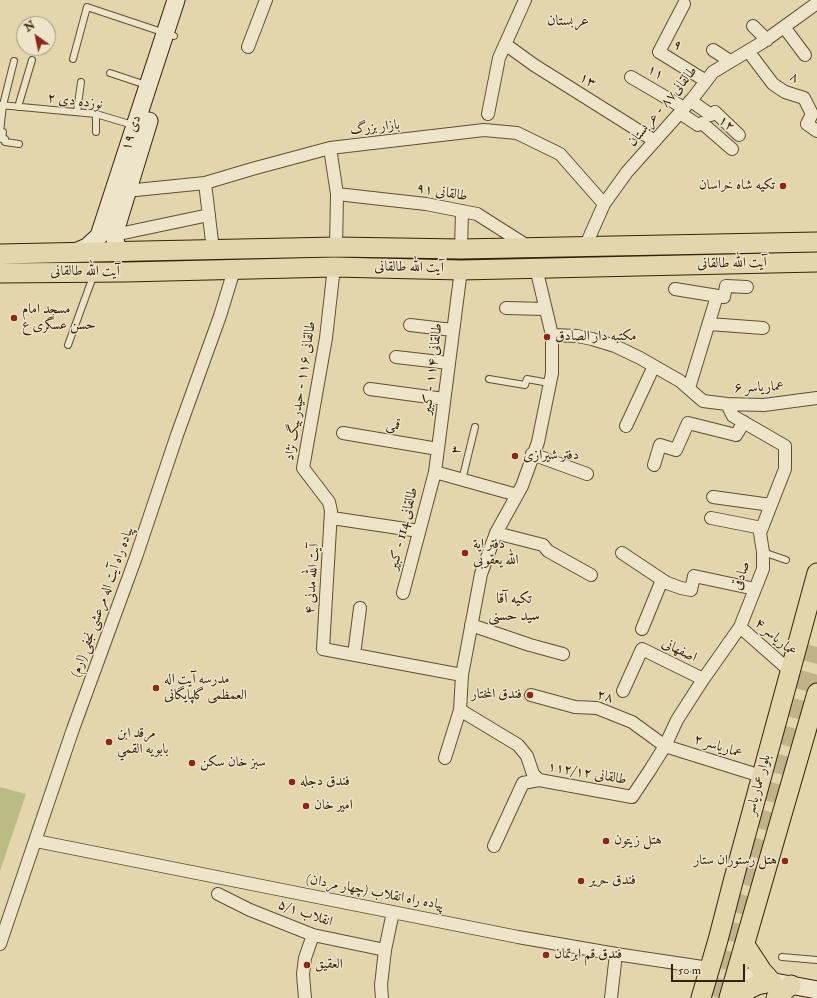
<!DOCTYPE html>
<html>
<head>
<meta charset="utf-8">
<style>
	body { margin:0 }
	#map { position:relative; width:817px; height:998px; overflow:hidden; background:#e4d6ac; font-family:"IM FELL Double Pica",serif }
	canvas { display:block }
	.north { position:absolute; left:16px; top:16px; width:40px; height:40px; box-sizing:border-box; background:#ede4c9; border:1px solid #a3977d; border-radius:50%; rotate:327deg; font-size:11px; font-weight:700; line-height:16px; text-align:center; color:#33230b }
	.north::after { content:''; display:block; margin:auto; width:14px; height:18px; background:#8f2418; clip-path:polygon(50% 0,100% 100%,50% 72%,0 100%) }
	.scale { position:absolute; left:671px; top:964px; width:74px; height:18px; box-sizing:border-box; border:2px solid #33230b; border-top:0; padding-left:5px; font-size:12px; line-height:14px; white-space:nowrap; color:#33230b; -webkit-text-stroke:3px #ede4c9; paint-order:stroke }
</style>
</head>
<body>
<div id="map">
<canvas width="817" height="998"></canvas>
<div class="north">N</div>
<div class="scale">50 m</div>
</div>
<script>
const g = document.querySelector('canvas').getContext('2d');
g.lineJoin = 'round';
function fillPath(path, color) { g.fillStyle = color; g.fill(path, 'evenodd'); }
const poly = rows => new Path2D(rows.map(r => 'M' + r).join(''));
function trace(path, color, width, dash) { g.strokeStyle = color; g.lineWidth = width; g.lineCap = dash ? 'butt' : 'round'; g.setLineDash(dash || []); g.stroke(path); }
function drawText(font, color, halo, rows, align = 'center') {
  g.font = font + ' "IM FELL Double Pica",Amiri,serif'; g.lineWidth = 3; g.setLineDash([]); g.textBaseline = 'middle'; g.strokeStyle = halo; g.fillStyle = color; for (const [text, x, y, turn = 0] of rows) {
    g.save(); g.translate(x, y); g.rotate((+turn || 0) * Math.PI / 180); g.textAlign = isNaN(turn) ? turn : align; if (halo) g.strokeText(text, 0, 0); g.fillText(text, 0, 0); g.restore();
  }
}
fillPath(poly([
	[0,787,26,794,0,871]
]), '#bbbc85');
trace(poly([
	[719,998,817,647]
]), '#c1b28c', 19, [19, 10]);
const lane = poly([
	[73,59,87,7,174,36],
	[14,61,3,105,0,132,3,132,2,139,5,139,5,142,19,144],
	[110,73,146,85],
	[0,105,96,114,133,125],
	[18,107,32,60],
	[77,112,81,82],
	[96,132,96,114],
	[68,345,94,274],
	[489,379,525,385,527,379,549,383],
	[462,480,475,427],
	[763,552,786,560],
	[782,957,817,960]
]);
const street = poly([
	[684,4,659,52,706,81],
	[753,26,767,40],
	[784,27,805,55],
	[505,44,534,65,655,141],
	[248,47,266,0],
	[713,50,730,61],
	[748,51,773,84,785,92,804,98,812,114,807,124,817,131],
	[631,77,684,108],
	[691,101,711,115,715,112,739,135],
	[680,113,698,125,702,123,732,149],
	[488,114,499,58,525,0],
	[330,148,337,194,336,247],
	[205,183,213,250],
	[126,191,205,183,252,169,330,148,484,130,517,133,560,154,604,204],
	[337,194,426,204,477,214,529,247],
	[114,235,209,215],
	[585,247,604,204,627,172,693,98,713,72,763,42,817,3],
	[461,249,462,211],
	[334,267,326,338,303,468,329,502,331,511,323,649,462,675],
	[675,289,724,297,726,286,747,287],
	[506,308,545,309],
	[709,324,763,328],
	[410,325,453,330],
	[552,335,577,336,592,339,615,346,640,358,680,381,703,401,727,404,764,405,817,398],
	[396,357,449,363],
	[689,388,717,296],
	[370,389,444,399],
	[626,426,654,366],
	[343,433,438,449],
	[532,454,587,474],
	[654,465,660,445,676,450,688,423,736,435,744,422],
	[435,472,517,495],
	[713,497,771,505],
	[332,518,419,531],
	[711,518,762,528],
	[496,533,543,545,548,551,591,575],
	[622,553,667,583,681,588,691,590,694,576,755,589],
	[403,593,435,472,461,270],
	[471,625,530,645,563,654],
	[740,627,790,671],
	[642,629,662,580],
	[354,655,360,608],
	[623,691,642,649,703,679],
	[531,695,575,707,597,708,632,722,665,746,761,776],
	[460,710,518,745,527,756,533,774,539,780,632,797,650,770,665,746,677,720,702,681,740,627,763,569,763,552,760,533,785,469,785,446,733,416,727,404],
	[445,758,460,710,462,675,481,574,496,533,522,486,538,442,552,373,552,335,536,268],
	[36,841,518,937,616,954,709,968],
	[494,846,523,783,539,780],
	[218,894,250,910,313,935,385,950],
	[0,944,73,729,136,557,177,435,220,316,234,270],
	[305,998,303,974,305,958,313,935],
	[382,998,381,985,385,950,393,912],
	[611,998,616,954]
]);
const secondary = poly([
	[125,252,117,248,114,235,149,121],
	[73,253,87,247,99,236,176,0],
	[737,975,817,990]
]);
const primary = poly([
	[0,254,336,247,461,249,817,242],
	[0,273,126,272,334,267,461,270,817,262],
	[745,945,762,971,772,982],
	[701,998,718,940,734,878,817,573],
	[729,998,817,693],
	[738,998,749,989,757,985,772,982],
	[776,998,791,985]
]);
trace(lane, '#5f5033', 8);
trace(street, '#5f5033', 14);
trace(secondary, '#33230b', 19);
trace(primary, '#33230b', 21);
trace(lane, '#ede4c9', 6);
trace(street, '#ede4c9', 12);
trace(secondary, '#ede4c9', 17);
trace(primary, '#e4d6ac', 19);
for (const [x, y, r, color] of [
	[783,186,4,"#8f2418"],
	[14,318,4,"#8f2418"],
	[547,337,4,"#8f2418"],
	[515,456,4,"#8f2418"],
	[465,553,4,"#8f2418"],
	[156,688,4,"#8f2418"],
	[530,695,4,"#8f2418"],
	[109,742,4,"#8f2418"],
	[192,763,4,"#8f2418"],
	[292,782,4,"#8f2418"],
	[306,806,4,"#8f2418"],
	[606,841,4,"#8f2418"],
	[785,861,4,"#8f2418"],
	[581,881,4,"#8f2418"],
	[546,955,4,"#8f2418"],
	[307,965,4,"#8f2418"]
]) { const dot = new Path2D(); dot.arc(x, y, r, 0, 2 * Math.PI); g.fillStyle = color; g.fill(dot); trace(dot, '#ede4c9', 1.5); }
drawText('14px', '#33230b', '#ede4c9', [
	["۹",677,46,32],
	["۱۱",655,73,30],
	["۸",794,78,26],
	["۱۳",587,81,32],
	["نوزده دی ۲",75,102,7],
	["طالقانی۸۷ - عربستان",663,107,-50],
	["۱۲",726,124,41],
	["بازار بزرگ",375,128,-6],
	["۱۹ دی",132,133,-72],
	["طالقانی ۹۱",442,193,10],
	["آیت الله طالقانی",732,264,-1],
	["آیت الله طالقانی",409,268,1],
	["آیت الله طالقانی",85,272],
	["طالقانی ۱۱۴ - کبیر",433,369,-83],
	["عماریاسر ۶",759,388,-2],
	["طالقانی ۱۱۶ - حیدر بیگ نژاد",301,391,-81],
	["قمی",393,426,10],
	["۳",457,450,-76],
	["طالقانی 114 - کبیر",404,529,-76],
	["صادقی",742,576,-72],
	["۴ آیت الله مدنی",313,579,-86],
	["پیاده راه آیت اله مرعشی نجفی (ارم)",103,602,-70],
	["عماریاسر ۴",775,638,41],
	["اصفهانی",679,651,26],
	["۲۸",605,697,15],
	["عماریاسر ۲",718,747,18],
	["طالقانی ۱۱۲/۱۲",587,774,10],
	["بلوار عمار یاسر",759,785,-75],
	["پیاده راه انقلاب (چهار مردان)",375,893,11],
	["انقلاب ۵/۱",305,914,19]
]);
drawText('14px', '#33230b', '#ede4c9', [
	["تکیه شاه خراسان",775,186,"right"],
	["مسجد امام",22,310],
	["حسن عسگری ع",22,326],
	["مکتبه دار الصادق",555,337],
	["دفتر شیرازی",523,456],
	["دفتر ایة",473,545],
	["الله یعقوبی",473,561],
	["مدرسه آیت اله",164,680],
	["العمظمی گلپایگانی",164,696],
	["فندق المختار",522,695,"right"],
	["مرقد ابن",117,734],
	["بابويه القمي",117,750],
	["سبز خان سکن",200,763],
	["فندق دجله",300,782],
	["امیر خان",314,806],
	["هتل زیتون",614,841],
	["هتل رستوران ستار",777,861,"right"],
	["فندق حرير",589,881],
	["فندق قم ابرتمان",554,955],
	["العقیق",315,965]
], 'left');
drawText('15px', '#33230b', '#ede4c9', [
	["عربستان",568,22],
	["تکیه آقا",514,600],
	["سید حسنی",514,617]
]);
</script>
</body>
</html>
